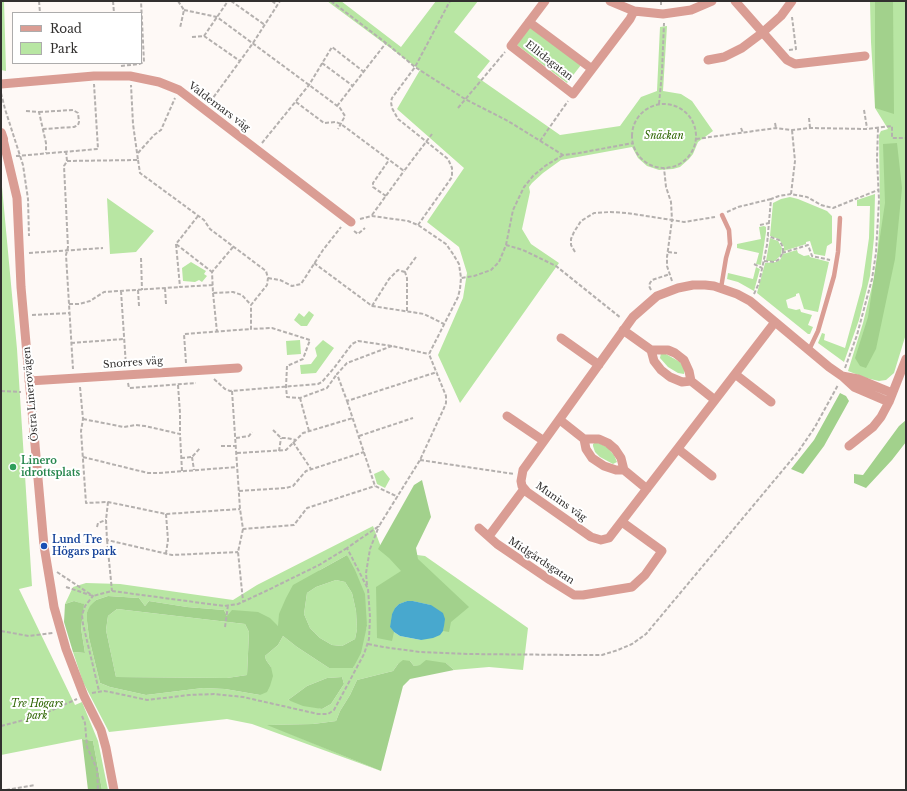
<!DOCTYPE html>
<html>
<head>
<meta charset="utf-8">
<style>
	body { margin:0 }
	#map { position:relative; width:907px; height:791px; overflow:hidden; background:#fef9f6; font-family:"Libre Baskerville",serif }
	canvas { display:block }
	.frame { position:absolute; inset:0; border:2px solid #32302f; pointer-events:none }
	.legend { position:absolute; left:12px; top:12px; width:130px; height:52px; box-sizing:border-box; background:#fff; border:1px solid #adacac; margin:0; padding:5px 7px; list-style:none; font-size:12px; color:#32302f }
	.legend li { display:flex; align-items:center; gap:8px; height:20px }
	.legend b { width:20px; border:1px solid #adacac }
</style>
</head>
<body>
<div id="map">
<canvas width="907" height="791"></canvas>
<div class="frame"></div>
<ul class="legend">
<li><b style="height:5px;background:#da9d94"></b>Road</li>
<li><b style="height:11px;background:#b8e6a3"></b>Park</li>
</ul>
</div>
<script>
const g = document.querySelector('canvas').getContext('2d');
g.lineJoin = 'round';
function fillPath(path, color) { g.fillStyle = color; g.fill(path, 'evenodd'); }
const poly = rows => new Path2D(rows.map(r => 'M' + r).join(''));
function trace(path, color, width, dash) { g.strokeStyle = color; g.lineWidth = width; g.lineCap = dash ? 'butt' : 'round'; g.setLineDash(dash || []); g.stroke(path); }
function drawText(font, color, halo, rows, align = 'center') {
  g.font = font + ' "Libre Baskerville",serif'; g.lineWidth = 4; g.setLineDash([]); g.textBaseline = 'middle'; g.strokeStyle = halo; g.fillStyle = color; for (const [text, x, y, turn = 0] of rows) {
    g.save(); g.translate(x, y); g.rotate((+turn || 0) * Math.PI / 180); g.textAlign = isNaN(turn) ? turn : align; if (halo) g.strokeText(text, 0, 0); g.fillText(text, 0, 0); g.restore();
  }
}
fillPath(poly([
	[1,1,4,1,6,71,1,70],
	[327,1,341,1,401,47,436,1,478,1,454,32,490,61,477,77,560,135,620,126,641,97,657,91,660,27,667,26,663,91,681,94,692,101,713,131,698,142,693,154,689,159,680,167,673,169,659,170,647,166,638,158,632,147,561,160,543,173,532,183,529,187,530,192,522,229,531,244,559,263,460,403,438,355,463,298,467,273,459,247,427,222,464,168,397,109,420,70],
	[870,1,906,1,906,334,894,373,886,380,879,381,866,378,848,371,863,323,874,278,877,258,880,218,879,135,881,131,888,129,875,108,871,42],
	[530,27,581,65,567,83,517,45],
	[1,176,17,349,32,586,19,589,75,705,82,702,98,741,108,790,102,790,93,741,82,739,1,755],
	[875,194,874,238,870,276,859,320,844,362,818,343,822,333,825,334,824,340,845,348,862,286,869,238,870,206,857,206,857,200],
	[790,197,798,199,827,211,832,216,832,243,827,246,825,256,814,254,810,241,806,242,806,244,784,251,784,247,779,239,770,236,773,203,781,199],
	[107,198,154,231,136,252,110,254],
	[764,226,766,227,766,232,761,265,756,264,759,253,737,248,737,244,761,239,759,227],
	[770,238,778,241,782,248,781,255,775,261,766,261],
	[797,250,798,253,804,256,809,255,810,257,829,262,818,312,804,309,799,293,796,294,796,296,786,300,788,308,796,310,800,309,801,312,812,315,808,325,813,327,810,334,808,334,757,293,765,263,776,262,780,260,783,254],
	[191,262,206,271,204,274,207,276,202,282,199,280,195,282,183,281,182,268],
	[756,267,760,269,754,291,738,282,727,279,728,273,753,279],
	[309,311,314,315,307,326,301,326,294,320,299,313,304,317],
	[300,340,301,354,287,355,286,341],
	[323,340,334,348,316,373,301,374,300,365,311,364,317,356,315,348],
	[661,353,664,353,680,362,685,370,684,374,678,373,668,367,660,358],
	[596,442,607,447,614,455,617,462,613,464,600,457,595,452,593,446,593,444],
	[383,470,390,479,385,488,377,484,374,474],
	[373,526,381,547,401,553,425,556,528,628,523,670,489,667,454,670,446,663,414,666,410,661,398,664,393,671,357,680,350,695,340,711,336,721,313,724,269,725,381,771,252,724,227,719,109,732,83,682,73,652,85,653,81,628,83,604,74,601,65,604,73,587,86,583,120,584,233,600,257,585],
	[347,555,367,626,353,668,329,668,297,647,283,636,278,645,265,656,266,660,271,667,260,695,225,689,203,688,146,695,110,687,100,683,89,638,87,621,87,612,96,600,108,596,139,598,145,606,149,601,187,607,224,610,227,616,278,626,320,570],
	[407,601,413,601,431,605,421,640,400,636,394,632,395,608,399,604],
	[342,677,344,684,331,704,322,709,288,700,307,686,327,678],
	[336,580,345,582,352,593,356,611,357,629,355,639,342,646,332,645,320,638,310,628,304,614,307,593,316,587],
	[117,609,245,624,249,632,247,675,227,678,116,677,106,630,108,616]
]), '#b8e6a3');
fillPath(poly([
	[875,1,893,1,894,114,875,108],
	[897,143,902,188,895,259,876,349,866,368,860,366,855,358,868,317,885,203,883,144],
	[840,393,846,396,849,401,824,446,803,474,791,469,814,440],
	[906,420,906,442,892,460,866,488,854,483,854,474,863,475,899,426],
	[422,480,431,517,416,548,418,559,469,607,451,622,449,632,443,631,444,626,431,605,413,601,407,601,399,604,395,608,392,614,390,627,394,632,392,641,377,638,376,587,401,571,389,558,378,549,414,485],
	[347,555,355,570,365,594,367,626,361,653,353,668,329,668,297,647,283,636,278,645,265,656,266,660,271,667,273,676,270,686,267,692,260,695,225,689,203,688,146,695,110,687,100,683,89,638,87,621,87,612,90,606,96,600,108,596,139,598,145,606,149,601,187,607,224,610,227,616,232,610,258,612,270,618,278,626,279,614,286,598,293,585],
	[336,580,345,582,352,593,356,611,357,629,355,639,342,646,332,645,320,638,310,628,304,614,307,593,316,587],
	[117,609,245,624,249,632,247,675,227,678,116,677,106,630,108,616],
	[74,601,84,604,81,628,85,653,73,652,64,622,65,604],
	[403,660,410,661,414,666,420,665,426,660,446,663,454,670,410,679,403,686,381,771,267,725,313,724,336,721,340,711,350,695,357,680,393,671,398,664],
	[342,677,344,684,331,704,322,709,303,706,288,700,307,686,327,678],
	[82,739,93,741,102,790,88,790]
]), '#a2d18c');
fillPath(poly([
	[407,601,413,601,431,605,443,613,445,619,444,626,443,631,440,635,433,638,421,640,400,636,394,632,390,627,392,614,395,608,399,604]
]), '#48a8ce');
trace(poly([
	[39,1,40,13],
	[113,1,114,13],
	[178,1,184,10,180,28],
	[231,1,265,25],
	[272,1,277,5],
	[331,1,386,43,415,67,465,99,508,121,563,155,579,153,633,143],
	[661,1,661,5],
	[184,10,217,17,324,96,340,108,345,116,338,129],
	[204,36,240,61,253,43,280,1],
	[192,37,204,36,228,1],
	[789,50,796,49,792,17],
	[322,63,353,86],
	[121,66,139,64,144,62,141,1],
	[1,93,5,109,23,165,28,199,29,236],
	[210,102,240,61],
	[296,102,324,123,336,122,341,124,404,171,432,134],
	'632 136a32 32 0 1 1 64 0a32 32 0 1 1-64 0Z',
	[659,104,662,72,664,23],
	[337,106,386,43],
	[458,108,505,52],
	[864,110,867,128],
	[26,111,39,112,46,143,46,153],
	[39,112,73,110,78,113,79,122,78,125,74,127,43,129],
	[809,118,810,128],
	[775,123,776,128],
	[741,128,743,133],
	[696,139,776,128,792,130,810,128,867,129,892,126,892,138,906,138],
	[540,141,568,101],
	[262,143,309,85,332,47,364,72],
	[66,151,67,161,64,166,68,247,66,255,73,369],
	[138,153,154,135,161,130,175,98],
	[16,156,98,149,94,84],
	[138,160,140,173,204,220,210,229,266,271,268,278,267,285,251,305,251,329,272,328,310,340,303,359,287,366,286,387,287,397,300,398,327,388,337,374],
	[67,161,138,160,133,124,131,85],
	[791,194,795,161,792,130],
	[386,196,373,187,373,183,389,160],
	[727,212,738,207,771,199],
	[372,215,404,171],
	[198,216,176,244,212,272],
	[360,219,372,216,408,221,418,225,446,244,453,254,459,264,461,278,474,276,491,270,499,262,506,245,523,250,556,266,621,318],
	[418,225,452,177,452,168,448,159,398,119,392,108,391,102,392,98,415,67,450,1],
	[760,225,769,223],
	[354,231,358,234,365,228],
	[176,244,180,287,213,285],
	[506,245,513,210,524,187,533,176,545,166,563,155],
	[233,247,212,272,213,293,233,292,242,295,251,305],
	[575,252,571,245,571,239,574,232,581,221,594,213,610,212,627,213,672,220,671,202,666,187,664,168],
	[668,252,677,253],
	[29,253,103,248],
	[782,253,808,245,812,256,830,260],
	[141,258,142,290],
	[764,261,774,262,778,260,780,258,783,252,783,247,779,240,768,236],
	[314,263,372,306,424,314,444,324],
	[754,264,762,268],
	[268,278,280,280,292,286,301,284,323,250,341,227],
	[672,281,667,266,667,257,672,220,684,222,715,217],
	[165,288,166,304],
	[138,290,139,306],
	[651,290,649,286,650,283,652,280,670,274],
	[121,291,126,366],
	[213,293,217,332],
	[754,294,759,283,767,245,771,199,779,196,791,194,807,197,821,205,833,208,878,190],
	[69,304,79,304,90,301,104,292,180,287],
	[372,306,389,279,398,270,405,272],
	[407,311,407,278,405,272,416,257],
	[32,315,69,313],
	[71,343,124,339],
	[392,346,347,363,337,374,347,401,437,372],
	[186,363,184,334,251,329],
	[845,368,857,335,872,279,876,253,879,200,877,159,878,128],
	[214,379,225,389,230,391,318,384,322,382,334,368,352,344,358,341,392,346,429,354],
	[128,383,129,388,196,383],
	[178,385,180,413,180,434],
	[80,387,83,419,81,431,86,503,108,502,166,514,240,509],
	[1,391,21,392],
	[232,391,240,509,243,529,294,525,307,508,375,486],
	[300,398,309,431],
	[347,401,375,486,398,497],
	[83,419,124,427,136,425,145,426,180,434,182,471],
	[273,430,281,438,287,438,296,440],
	[359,436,413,418],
	[236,438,249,436,252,432],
	[293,442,311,469],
	[221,446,236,446],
	[279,451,281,438],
	[237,453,286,450,303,433,353,418],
	[83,457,148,473,159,473,237,467],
	[192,457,194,470],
	[181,458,192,457,200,448],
	[420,460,514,474],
	[239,491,286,488,293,486,306,471,364,452],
	[108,502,106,520,107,540,172,555,238,552],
	[166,514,168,540,166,553],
	[97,527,98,523,106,520],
	[243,529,238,552,243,601],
	[107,540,112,591],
	[100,553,108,552],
	[57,572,93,596,85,606,82,615,83,624,99,691],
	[367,585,366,573,370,549,379,526],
	[66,587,93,596,112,591,224,606,238,604,266,591,319,565,347,548],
	[225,627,228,605],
	[1,631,29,636,53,633],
	[368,644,383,647,420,652,467,654,577,655,602,655,618,650,632,644,646,634,798,452,815,427,838,385],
	[92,693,104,691,110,692,147,700,189,695,214,694,243,697,318,714,328,714,334,710,364,654,369,639,370,617,368,589,347,548,379,526,420,460,444,408,446,403,446,396,429,354,458,297,460,289,461,278],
	[82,716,85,723,87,747,97,769,98,790],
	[1,726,39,716,77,699],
	[6,790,35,785]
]), '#b4b0ae', 2, [4, 2]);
trace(poly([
	[721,288,726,258,730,244,729,230,722,215],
	[809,350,818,331,834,276,838,252,840,218]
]), '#da9d94', 4.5);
trace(poly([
	[545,1,511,46,573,94,630,19,634,11],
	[610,1,634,11,663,14,691,10,712,1],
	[735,1,787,60,795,64,865,56],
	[529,22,592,69],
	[708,60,724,57,742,48,762,33,781,16,792,1],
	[1,84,94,76,130,76,159,82,179,90,351,222],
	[3,139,17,198,21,287,44,546,51,588,54,607,66,649,84,696,101,730,106,748,114,790],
	[775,322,609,538,601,540,591,537,527,492,522,486,521,481,523,470,633,317,657,296,678,288,693,285,705,285,714,286,737,294,750,301,829,367,842,376,854,387,889,402],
	[623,330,651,350,654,361,661,370,670,377,682,382,691,381,715,400],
	[561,338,599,365],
	[651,350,668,350,675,353,684,360,689,371,691,381],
	[735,374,771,402],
	[842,376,858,379,892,393],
	[29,381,238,368],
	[507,416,544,441],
	[560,420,584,439,586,449,592,458,604,466,616,470,624,470,647,489],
	[584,439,599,439,608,443,615,449,621,458,624,470],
	[849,446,873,427,881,417,889,402,906,359],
	[678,449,712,476],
	[479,528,497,544,550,580,574,595,583,595,632,587,645,575,662,551,622,522],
	[489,536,524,489]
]), '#da9d94', 9);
trace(poly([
	[1,133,3,139,1,140]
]), '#da9d94', 10);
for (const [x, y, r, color] of [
	[13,467,4,"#2e9e5b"],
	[44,546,4,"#1a4fb4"]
]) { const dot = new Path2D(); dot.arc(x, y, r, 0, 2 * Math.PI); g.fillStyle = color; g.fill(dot); trace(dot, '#fff', 1.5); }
drawText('10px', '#32302f', '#fff', [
	["Ellidagatan",549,61,38],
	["Valdemars väg",219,107,37],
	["Snorres väg",133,363,-4],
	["Östra Linerovägen",31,394,-95],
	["Munins väg",561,502,35],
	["Midgårdsgatan",541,561,33]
]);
drawText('italic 10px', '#2d6400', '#fff', [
	["Snäckan",664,136],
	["Tre Högars",37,704],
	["park",37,716]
]);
drawText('bold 10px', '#27864d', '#fff', [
	["Linero",21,461],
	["idrottsplats",21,473]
], 'left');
drawText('bold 10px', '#164399', '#fff', [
	["Lund Tre",52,540],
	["Högars park",52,552]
], 'left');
</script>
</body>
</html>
